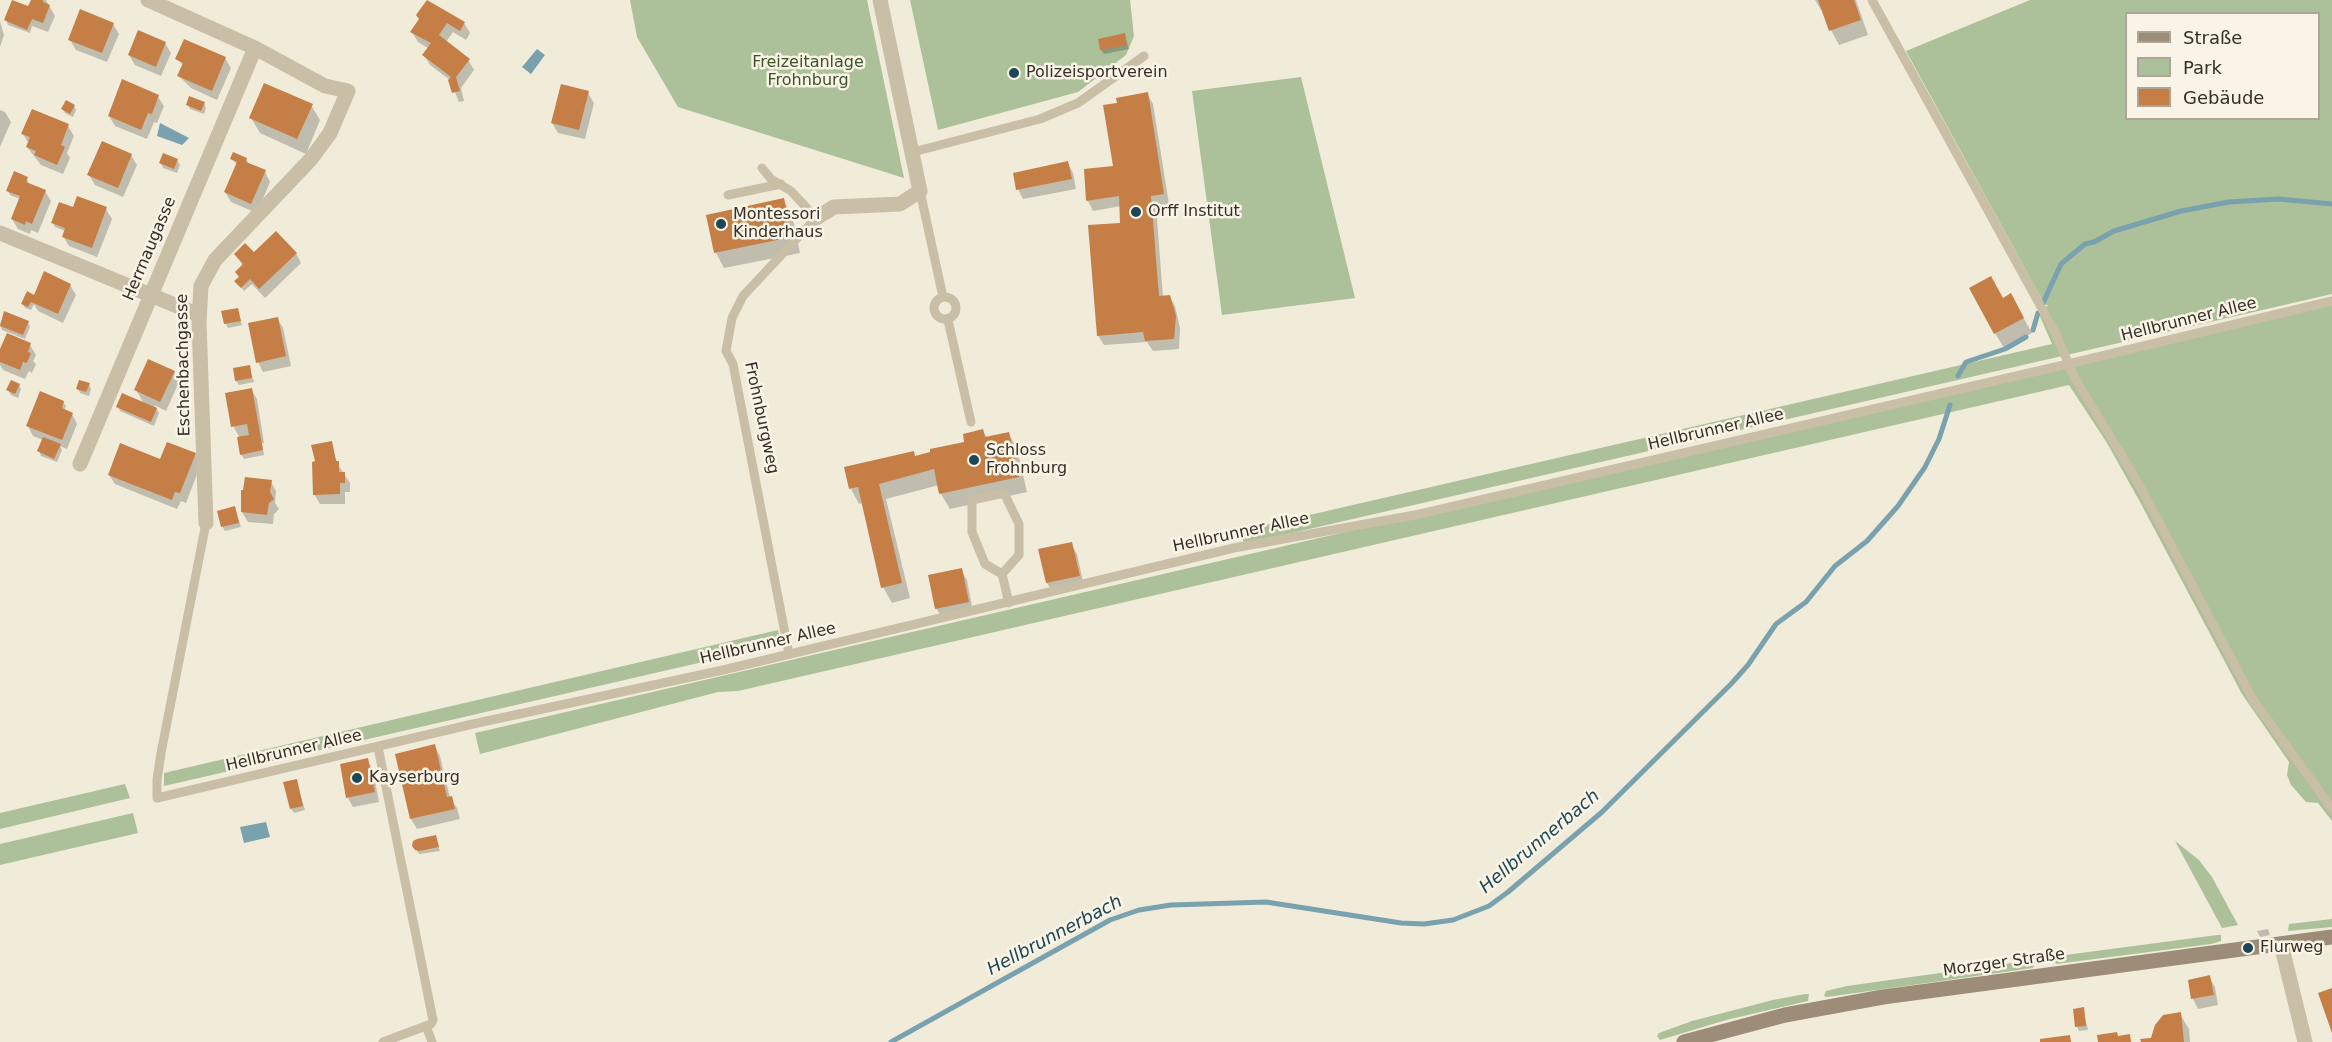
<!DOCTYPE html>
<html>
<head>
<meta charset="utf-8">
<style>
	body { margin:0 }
	#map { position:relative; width:2332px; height:1042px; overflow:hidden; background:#f1ebda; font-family:"DejaVu Sans",sans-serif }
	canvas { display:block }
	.legend { position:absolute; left:2125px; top:12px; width:195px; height:108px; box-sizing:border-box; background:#f9f4e6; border:2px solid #aba59a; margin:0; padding:8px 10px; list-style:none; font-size:18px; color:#352f27 }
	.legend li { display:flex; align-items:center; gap:12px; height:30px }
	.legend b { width:30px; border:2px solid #aba59a }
</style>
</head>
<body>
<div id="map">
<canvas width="2332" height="1042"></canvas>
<ul class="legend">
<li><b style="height:8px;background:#9d8d78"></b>Straße</li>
<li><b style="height:16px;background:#acc09a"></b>Park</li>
<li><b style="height:16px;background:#c57e45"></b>Gebäude</li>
</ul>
</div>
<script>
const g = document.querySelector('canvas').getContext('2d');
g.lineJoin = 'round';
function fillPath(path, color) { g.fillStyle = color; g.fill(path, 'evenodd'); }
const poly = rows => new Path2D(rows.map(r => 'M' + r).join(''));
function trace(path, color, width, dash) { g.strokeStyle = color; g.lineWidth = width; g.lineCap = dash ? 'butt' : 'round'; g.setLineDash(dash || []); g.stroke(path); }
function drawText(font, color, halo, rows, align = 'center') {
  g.font = font + ' "DejaVu Sans",sans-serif'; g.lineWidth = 5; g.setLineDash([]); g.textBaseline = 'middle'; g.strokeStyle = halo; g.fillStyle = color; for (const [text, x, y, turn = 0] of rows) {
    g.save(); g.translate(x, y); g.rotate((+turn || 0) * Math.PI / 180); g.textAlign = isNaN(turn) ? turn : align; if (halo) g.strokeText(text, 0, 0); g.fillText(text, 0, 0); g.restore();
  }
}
fillPath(poly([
	[630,0,867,0,904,178,678,107,637,37],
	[910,0,1130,0,1134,36,1126,55,1078,92,938,130],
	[2030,0,2332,0,2332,294,1244,544,1240,531,2052,344,2039,314,2048,305,2045,305,1906,51],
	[2126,14,2318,14,2318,118,2126,118],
	[1301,77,1355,298,1222,315,1192,91],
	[2332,304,2332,821,2318,803,2306,802,2291,785,2287,775,2289,762,2242,694,2140,502,2107,443,2069,385,738,691,718,692,480,754,475,733],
	[778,630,781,644,164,786,164,773],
	[125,784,130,798,0,829,0,813],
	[133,813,138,833,0,865,0,844],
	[2175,841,2199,860,2212,877,2238,925,2222,928],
	[2332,919,2332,927,2288,931,2289,924],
	[2217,935,2221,935,2221,941,2211,944,2056,964,2055,962,2055,957,2058,956],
	[2033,960,2035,962,2033,968,1827,997,1824,996,1826,991,1847,986],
	[1805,994,1809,994,1808,1001,1726,1020,1660,1040,1657,1036,1659,1033,1692,1021,1773,1000]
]), '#acc09a');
fillPath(poly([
	[537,49,545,55,531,74,522,67],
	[160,123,189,138,182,145,157,136],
	[266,822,270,837,244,843,240,827]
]), '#79a1ae');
fillPath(poly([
	[32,0,46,0,55,16,48,32,32,26,30,33,8,25,6,20,29,8],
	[1815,0,1856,0,1868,35,1839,45,1831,30,1823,10,1821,10],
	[420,20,464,23,470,33,466,40,453,32,446,42,468,60,474,70,461,88,464,101,459,102,450,80,430,65,424,55,428,48,418,42,412,32],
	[0,21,4,35,0,47],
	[113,24,119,34,107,62,76,50,70,40],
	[1124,35,1129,49,1104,54,1101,50],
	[165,43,171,53,161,76,135,65,129,55],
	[225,58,231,68,217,100,191,88,179,76,183,65,177,59],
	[123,81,158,97,164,106,157,123,154,122,147,139,115,126,109,116],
	[588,93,594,103,585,139,558,133,552,123],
	[1147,94,1153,104,1169,204,1156,206,1163,297,1169,296,1175,306,1180,328,1179,349,1153,351,1147,342,1104,345,1098,335,1122,224,1121,206,1093,211,1088,201,1085,170,1115,167,1118,104],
	[204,103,206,108,204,114,190,109,188,104],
	[311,105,320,120,306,154,260,133,251,118],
	[74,106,76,110,73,117,65,113,63,109],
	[0,110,5,112,11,122,0,147],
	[68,126,74,136,67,153,70,158,63,174,41,165,27,147,29,144,23,134],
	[131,155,137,165,123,197,95,185,89,175],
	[232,159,246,159,249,164,265,172,270,182,257,213,231,202,225,192,237,165],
	[177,160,180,165,177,173,163,168,161,163],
	[1068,163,1073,173,1076,189,1023,199,1018,189],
	[27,178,29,185,45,191,51,201,38,233,31,230,30,234,18,229,12,219,20,199,10,195,8,191],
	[78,198,106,209,112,219,97,257,69,246,63,236,65,231,55,227,53,223,74,209],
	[783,200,792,215,800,253,724,268,716,253,708,216],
	[296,253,301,263,265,298,252,284,244,291,239,285,243,266,236,254],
	[70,285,76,295,63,323,38,311,34,304,31,310,25,308,23,304,33,296],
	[2002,299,2019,310,2032,333,2004,348,1995,333],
	[237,310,242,325,228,328,225,323],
	[5,313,28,322,30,327,25,339,2,330,0,324],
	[277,318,283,328,291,366,263,372,258,362],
	[30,345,36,355,33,361,36,364,32,373,29,371,25,379,3,370,0,365,0,353],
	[249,366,254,382,239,385,236,381],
	[174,372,179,382,166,411,154,405,159,413,154,426,120,411,118,407,144,404,136,390],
	[89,384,91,389,89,396,80,393,78,389],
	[19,385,21,389,18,398,11,395,8,390],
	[251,389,257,399,264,443,262,443,264,455,244,459,241,454,240,438,233,426],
	[63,402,66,406,64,411,72,414,77,424,67,449,60,446,62,450,57,462,41,456,39,451,43,440,33,436,28,426],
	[983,431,987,438,1009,434,1017,449,1027,492,950,509,941,494,939,485,886,499,910,598,892,603,883,587,863,503,859,504,851,489,915,457,966,443],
	[331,442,337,463,350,483,350,492,345,492,345,504,320,504,314,494],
	[195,454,201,464,186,503,181,501,177,509,115,484,109,475],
	[271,482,276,491,275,503,279,509,274,514,273,524,248,522,242,512],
	[235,508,241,527,225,531,222,526],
	[1071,544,1077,554,1084,586,1053,593,1047,583,1040,550],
	[961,570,967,580,973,612,942,618,936,608],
	[435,746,440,756,450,798,457,808,460,819,417,829,411,819,396,755],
	[367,760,373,770,379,802,353,807,348,798],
	[296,780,305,810,294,813,291,808],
	[435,837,440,851,419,854,414,846],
	[2268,929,2270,935,2260,937,2257,931],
	[2209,977,2215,987,2218,1005,2198,1009,2193,999,2189,981],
	[2083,1009,2088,1030,2079,1031,2077,1027],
	[2180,1014,2189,1029,2190,1042,2153,1042]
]), '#0003');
trace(poly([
	[2043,303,2061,264,2085,244,2094,242,2114,231,2181,211,2229,202,2279,199,2332,204],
	[2033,330,2038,313],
	[1958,376,1966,362,2005,349,2026,337],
	[891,1042,1110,920,1139,910,1171,905,1266,902,1401,923,1424,924,1453,920,1489,906,1508,892,1602,812,1731,684,1748,665,1776,624,1806,602,1835,566,1867,541,1898,506,1925,467,1939,439,1950,405]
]), '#79a1ae', 5);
fillPath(poly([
	[12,0,28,6,31,0,43,0,43,2,50,5,43,23,32,19,27,30,4,20],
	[427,0,465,22,460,31,447,23,439,35,470,59,456,77,460,91,452,93,448,80,451,77,422,55,431,43,410,32,419,19,416,15],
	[1818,0,1854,0,1861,20,1829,31],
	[80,9,114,23,102,53,68,40],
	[138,30,166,42,156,67,128,55],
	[1125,33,1127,45,1100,50,1098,39],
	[184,39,226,57,212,91,177,76,183,63,175,59],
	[122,79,159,95,152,114,148,113,141,130,108,116],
	[264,83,313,104,297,139,249,118],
	[561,84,589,91,579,130,551,123],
	[1148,92,1164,194,1151,196,1159,296,1170,295,1176,316,1174,339,1145,341,1143,332,1097,336,1088,225,1120,223,1119,196,1086,201,1084,169,1113,166,1103,105,1117,103,1116,98],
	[189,96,205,102,201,111,186,105],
	[66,100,75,105,70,114,61,109],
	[32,109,69,124,61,145,65,147,57,165,34,155,36,151,26,147,30,137,21,134],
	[102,141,132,154,118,188,87,175],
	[233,152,247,158,246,162,266,170,251,204,224,192,237,162,230,159],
	[163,153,178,159,174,169,159,163],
	[1068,161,1072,179,1016,190,1013,173],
	[14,171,28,177,26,182,46,190,32,224,26,221,25,225,11,219,20,196,6,191],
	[77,196,107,207,92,248,62,237,65,228,51,223,59,202,73,207],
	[784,198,792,237,714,253,706,215],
	[276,231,297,253,259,289,250,279,241,288,234,281,239,277,235,272,243,264,234,254,245,243,254,252],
	[44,271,71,284,58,314,31,302,28,307,21,304,27,291,34,295],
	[1991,276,2003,298,2011,293,2024,318,1994,334,1969,288],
	[238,308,241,321,224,324,221,311],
	[4,311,29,321,23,335,0,326],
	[278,317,286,356,256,363,248,323],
	[7,333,31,343,28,352,31,353,27,363,23,362,20,370,0,362,0,349],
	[148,359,175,371,160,402,134,390],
	[250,365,252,378,235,381,233,368],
	[11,380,20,384,15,394,6,390],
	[79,380,90,383,86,392,76,389],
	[252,388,263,450,240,455,237,437,249,435,247,424,231,427,225,393],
	[40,391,64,401,62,408,73,413,62,440,26,426],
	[122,393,157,408,151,422,116,407],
	[983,429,985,437,1009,432,1019,477,939,494,934,469,879,484,902,583,881,588,858,487,849,489,844,467,914,451,915,456,930,452,930,449,964,442,963,434],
	[43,437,61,444,54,459,37,451],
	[332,441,336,461,339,461,339,472,345,472,345,483,340,483,340,494,313,495,312,462,315,461,311,445],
	[167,442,196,453,180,493,175,492,172,500,108,475,120,443,160,459],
	[245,477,272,480,270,492,274,499,269,503,267,515,241,512,241,490,243,490],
	[235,506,239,523,221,527,217,511],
	[1072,542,1080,576,1046,583,1038,549],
	[962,568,969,602,935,609,928,575],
	[435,744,447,797,452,796,455,809,410,819,395,754],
	[368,758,375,792,346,798,340,764],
	[297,779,303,806,290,809,283,782],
	[436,835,439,847,419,851,415,850,412,846,413,841,417,839],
	[2210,975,2214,995,2191,999,2188,980],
	[2332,988,2332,1033,2318,993],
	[2084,1007,2086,1026,2075,1027,2073,1009],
	[2181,1012,2184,1042,2141,1042,2140,1039,2151,1038,2155,1025,2163,1015],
	[2117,1032,2118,1036,2130,1034,2131,1042,2098,1042,2097,1035],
	[2070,1035,2071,1042,2040,1042,2040,1039]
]), '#c57e45');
trace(poly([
	[1872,0,2056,334,2074,377,2136,479,2241,677,2252,698,2332,809],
	[913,152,1040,119,1078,103,1144,56],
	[762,168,771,179,791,191,816,218,743,296,732,318,726,351,733,364,789,654],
	[920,191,943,297],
	[728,195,781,184],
	'934 308a11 11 0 1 1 22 0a11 11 0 1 1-22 0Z',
	[948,320,971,422],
	[206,523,161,753,157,780,157,798,473,724,723,670,1234,548,1420,514,2068,364,2332,301],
	[1002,574,985,564,972,532,972,500,1004,493,1019,524,1019,555,1002,574,1009,603],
	[378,747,433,1020,431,1024,383,1042],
	[426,1026,432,1042]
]), '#c9bea6', 9);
trace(poly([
	[148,0,255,48,325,86,348,91,330,133,311,159,215,260,201,286,199,322,206,523],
	[816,218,834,207,900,204,920,191,880,0],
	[0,233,199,315],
	[80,464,255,48],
	[2281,944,2305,1042]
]), '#c9bea6', 15);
trace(poly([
	[1684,1042,1785,1015,1883,997,2332,937]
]), '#9d8d78', 15);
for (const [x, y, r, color] of [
	[1014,73,6,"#1d4756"],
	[1136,212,6,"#1d4756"],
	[721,224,6,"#1d4756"],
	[974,460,6,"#1d4756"],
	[357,778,6,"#1d4756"],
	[2248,948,6,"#1d4756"]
]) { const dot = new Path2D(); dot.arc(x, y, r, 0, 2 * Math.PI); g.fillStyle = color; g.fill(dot); trace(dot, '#f9f4e6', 2); }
drawText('16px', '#3c532b', '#f9f4e6', [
	["Freizeitanlage",808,63],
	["Frohnburg",808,81]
]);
drawText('16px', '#352f27', '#f9f4e6', [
	["Polizeisportverein",1026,73],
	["Orff Institut",1148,212],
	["Montessori",733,215],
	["Kinderhaus",733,233],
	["Schloss",986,451],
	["Frohnburg",986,469],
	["Kayserburg",369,778],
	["Flurweg",2260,948]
], 'left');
drawText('16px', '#352f27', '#f9f4e6', [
	["Herrnaugasse",150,249,-67],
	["Hellbrunner Allee",2189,320,-14],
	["Eschenbachgasse",184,365,-91],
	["Frohnburgweg",761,418,78],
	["Hellbrunner Allee",1716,430,-13],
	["Hellbrunner Allee",1241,533,-12],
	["Hellbrunner Allee",768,644,-13],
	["Hellbrunner Allee",294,751,-13],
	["Morzger Straße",2004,963,-8]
]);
drawText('italic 18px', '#1d4756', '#f9f4e6', [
	["Hellbrunnerbach",1540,842,-40],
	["Hellbrunnerbach",1055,936,-28]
]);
</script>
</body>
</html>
